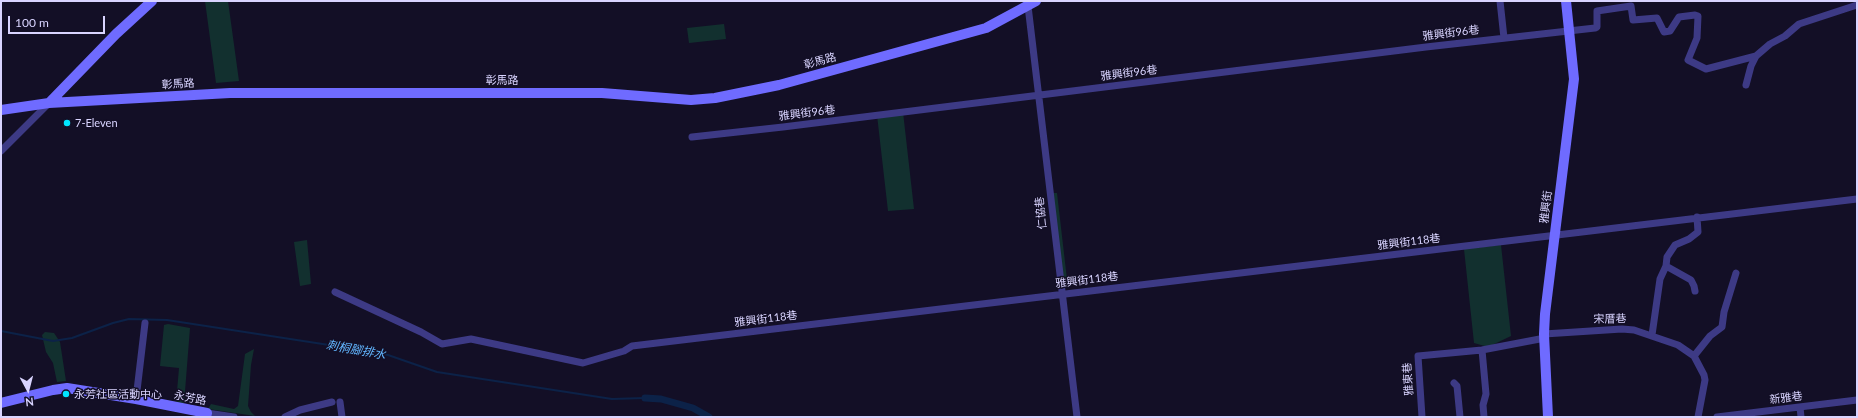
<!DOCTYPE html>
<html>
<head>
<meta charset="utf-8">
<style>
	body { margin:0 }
	#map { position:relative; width:1858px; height:418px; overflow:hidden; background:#130f26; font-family:Lato,sans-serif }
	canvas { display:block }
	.frame { position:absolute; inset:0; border:2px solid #d9d4ff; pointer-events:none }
	.north { position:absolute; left:8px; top:370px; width:40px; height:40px; -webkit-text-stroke:3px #130f26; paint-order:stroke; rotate:173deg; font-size:11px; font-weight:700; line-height:16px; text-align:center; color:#d9d4ff }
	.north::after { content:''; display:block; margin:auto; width:14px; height:18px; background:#d9d4ff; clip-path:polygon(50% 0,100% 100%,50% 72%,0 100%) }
	.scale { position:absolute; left:8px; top:16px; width:97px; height:18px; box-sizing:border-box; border:2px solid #d9d4ff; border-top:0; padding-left:5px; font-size:12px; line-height:14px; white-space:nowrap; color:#d9d4ff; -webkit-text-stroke:3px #130f26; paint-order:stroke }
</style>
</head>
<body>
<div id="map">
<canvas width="1858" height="418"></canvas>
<div class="frame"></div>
<div class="north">N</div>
<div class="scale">100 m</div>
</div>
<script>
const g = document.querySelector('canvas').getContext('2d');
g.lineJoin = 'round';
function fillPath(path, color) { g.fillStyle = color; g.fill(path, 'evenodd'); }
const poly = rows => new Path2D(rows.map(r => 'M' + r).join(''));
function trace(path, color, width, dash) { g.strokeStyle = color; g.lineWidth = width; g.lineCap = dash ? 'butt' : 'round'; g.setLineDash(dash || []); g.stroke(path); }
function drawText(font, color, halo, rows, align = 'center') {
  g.font = font + ' Lato,"Noto Sans TC",sans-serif'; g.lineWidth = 3; g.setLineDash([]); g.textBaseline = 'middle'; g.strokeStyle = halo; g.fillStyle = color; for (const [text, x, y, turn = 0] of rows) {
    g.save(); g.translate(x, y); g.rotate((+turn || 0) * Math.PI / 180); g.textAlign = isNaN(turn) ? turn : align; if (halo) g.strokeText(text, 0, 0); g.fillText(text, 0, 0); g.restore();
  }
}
fillPath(poly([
	[205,1,228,1,239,81,216,83],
	[724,24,726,39,689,43,687,28],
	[903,112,914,209,888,211,877,115],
	[1052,193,1057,193,1068,288,1062,287],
	[307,240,311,284,300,286,294,242],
	[1501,245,1511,336,1488,347,1474,343,1464,249],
	[168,324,190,328,184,404,176,403,179,368,160,366,164,325],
	[45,332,54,333,60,342,66,381,57,382,53,363,46,352,42,335],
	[254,349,251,365,248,406,251,412,255,416,208,409,211,404,234,409,238,406,245,354]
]), '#12302f');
trace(poly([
	[1,331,53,341,72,338,113,323,129,319,167,320,368,351,388,355,437,372,612,399,645,398]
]), '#0c2248', 2);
trace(poly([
	[645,398,661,399,693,408,709,417]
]), '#0c2248', 7);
trace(poly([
	[1500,1,1504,38],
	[1028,6,1077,417],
	[1746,85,1751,66,1756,56,1770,44,1785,36,1799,24,1857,5],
	[692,137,783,127,1426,47,1595,28,1597,27,1597,11,1631,6,1633,20,1657,18,1664,32,1670,31,1679,17,1695,15,1698,16,1697,38,1688,60,1706,69,1756,56],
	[1,151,49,103],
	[1666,266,1691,280,1694,286,1695,291],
	[335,292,421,332,442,344,471,339,583,363,624,351,632,346,1857,199],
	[1544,334,1622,329,1634,330,1678,345,1694,356,1704,375,1705,380,1698,417],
	[1652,335,1660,279,1666,266,1667,257,1675,245,1689,239,1698,232,1697,217],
	[1482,350,1486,394,1483,405,1484,417],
	[1694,356,1710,336,1722,327,1724,312,1736,273],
	[1454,383,1457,386,1460,417],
	[136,399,145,323],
	[340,402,342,417],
	[1800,407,1801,417],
	[207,413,234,417],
	[285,417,300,410,332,402],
	[1422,417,1418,356,1482,350,1545,338],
	[1717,417,1857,400]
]), '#3d3a85', 7);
trace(poly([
	[49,103,116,34,152,1],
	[1,110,49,103,230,93,602,93,691,100,715,98,779,85,986,28,1036,1],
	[1,403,53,390,67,388,136,399,207,413,206,417],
	[1548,417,1544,334,1545,314,1574,79,1566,1]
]), '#6f6bff', 10);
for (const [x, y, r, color] of [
	[67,123,4,"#00e5ff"],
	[66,394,4,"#00e5ff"]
]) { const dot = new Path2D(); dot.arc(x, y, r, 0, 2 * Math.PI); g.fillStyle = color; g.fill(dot); trace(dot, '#130f26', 1.5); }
drawText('11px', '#d9d4ff', '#130f26', [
	["雅興街96巷",1451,33,-7],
	["彰馬路",820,61,-15],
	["雅興街96巷",1129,73,-7],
	["彰馬路",502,80],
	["彰馬路",178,84,-3],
	["雅興街96巷",807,113,-7],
	["雅興街",1546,207,-83],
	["仁協巷",1041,213,-96],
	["雅興街118巷",1409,242,-7],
	["雅興街118巷",1087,280,-7],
	["雅興街118巷",766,319,-7],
	["宋厝巷",1610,319,-1],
	["雅東巷",1408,379,-94],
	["永芳路",190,398,11],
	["新雅巷",1786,398,-7]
]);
drawText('11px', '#d9d4ff', '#130f26', [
	["7-Eleven",75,123],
	["永芳社區活動中心",74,394]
], 'left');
drawText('italic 12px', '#62b6ff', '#130f26', [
	["刺桐腳排水",356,350,10]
]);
</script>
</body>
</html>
